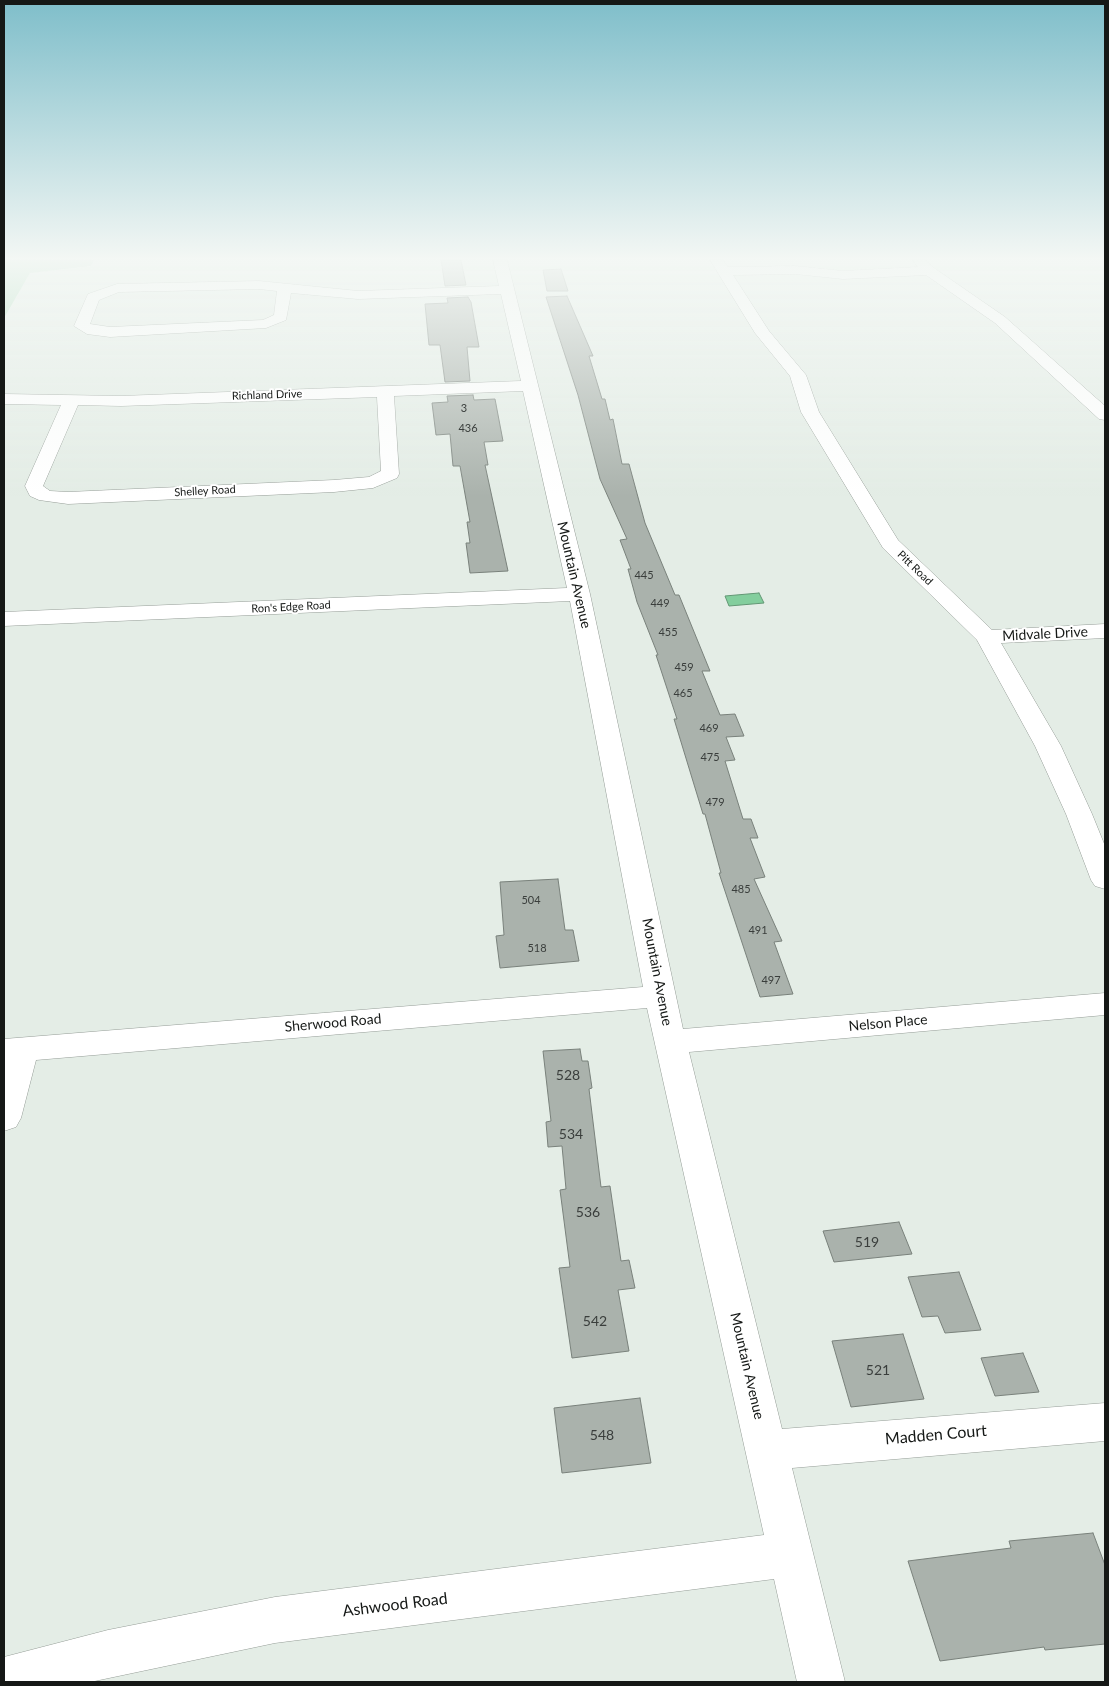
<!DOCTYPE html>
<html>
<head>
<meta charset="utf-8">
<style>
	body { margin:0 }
	#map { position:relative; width:1109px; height:1686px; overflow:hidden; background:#e4ede6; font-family:Lato,sans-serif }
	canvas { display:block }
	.frame { position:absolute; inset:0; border:5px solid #151816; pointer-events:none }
</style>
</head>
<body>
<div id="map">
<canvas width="1109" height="1686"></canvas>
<div class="frame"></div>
</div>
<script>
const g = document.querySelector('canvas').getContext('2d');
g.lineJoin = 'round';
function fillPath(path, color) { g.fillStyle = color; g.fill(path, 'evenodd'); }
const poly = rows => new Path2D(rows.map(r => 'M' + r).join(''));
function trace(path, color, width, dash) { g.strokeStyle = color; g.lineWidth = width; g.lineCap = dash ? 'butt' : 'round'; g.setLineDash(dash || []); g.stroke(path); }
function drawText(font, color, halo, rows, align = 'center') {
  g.font = font + ' Lato,sans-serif'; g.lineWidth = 4; g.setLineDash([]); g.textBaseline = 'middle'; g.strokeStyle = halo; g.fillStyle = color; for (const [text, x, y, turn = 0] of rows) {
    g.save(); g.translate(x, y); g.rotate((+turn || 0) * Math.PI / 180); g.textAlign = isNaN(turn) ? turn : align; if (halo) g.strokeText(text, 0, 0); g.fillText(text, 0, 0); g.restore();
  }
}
fillPath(poly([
	[4,260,94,260,91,266,30,273,4,318]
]), '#a8dbb8');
const water = poly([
	[759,593,764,603,729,606,725,596,759,593]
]);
fillPath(water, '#83ce9d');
trace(water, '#629774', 1);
const building = poly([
	[441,260,461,260,466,285,445,286,441,260],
	[561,269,568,291,547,291,543,270,561,269],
	[567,296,593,356,589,356,602,399,605,399,610,420,613,419,622,464,629,464,645,523,675,595,679,595,710,671,702,671,720,715,735,714,744,736,726,737,735,760,725,761,743,819,751,819,758,838,750,838,765,877,754,879,782,941,774,942,793,994,760,997,719,873,721,873,705,814,703,814,674,719,677,719,656,655,658,655,637,602,628,569,631,569,620,540,627,539,600,479,578,395,546,297,567,296],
	[468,297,471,302,479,347,467,347,470,381,445,382,440,345,429,345,425,304,448,303,447,298,468,297],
	[473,395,474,400,495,399,503,441,484,442,488,465,485,465,508,571,470,573,466,543,470,543,467,522,470,522,460,466,453,466,450,434,436,435,432,403,448,402,447,396,473,395],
	[558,879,565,930,573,930,579,961,500,968,496,936,504,935,500,882,558,879],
	[580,1049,582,1061,588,1061,592,1088,589,1089,601,1187,610,1186,621,1261,629,1260,635,1288,618,1290,629,1351,572,1358,559,1268,570,1267,560,1190,566,1189,562,1146,548,1147,546,1122,551,1121,543,1051,580,1049],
	[899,1222,912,1254,834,1262,823,1231,899,1222],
	[959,1272,981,1330,945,1333,938,1316,922,1317,908,1277,959,1272],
	[903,1334,924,1399,851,1407,832,1341,903,1334],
	[1023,1353,1039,1392,995,1396,981,1358,1023,1353],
	[640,1398,651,1463,562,1473,554,1408,640,1398],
	[1093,1533,1105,1565,1105,1644,1045,1650,1044,1647,940,1661,908,1561,1011,1548,1009,1541,1093,1533]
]);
fillPath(building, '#aab2ac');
trace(building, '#79817b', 1);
const minor = poly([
	[493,260,507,260,590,594,683,1029,1105,993,1105,1015,689,1052,782,1429,1105,1403,1105,1441,792,1468,845,1682,797,1682,774,1579,275,1643,90,1682,4,1682,4,1657,108,1630,275,1597,764,1535,647,1008,36,1060,21,1118,16,1127,4,1131,4,1039,643,987,570,601,4,626,4,612,567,588,523,391,394,396,399,474,397,478,373,488,334,492,68,504,39,500,30,496,25,486,61,405,4,404,4,394,121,396,521,381,501,294,358,299,291,293,286,320,266,328,110,337,87,334,74,326,88,294,117,284,259,281,358,291,499,286,493,260],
	[259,289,277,291,274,315,263,320,110,327,90,324,99,300,119,292,259,289],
	[377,397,381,471,369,477,334,480,68,492,50,491,43,486,78,405,121,406,377,397],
	[710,260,723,260,728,267,795,266,843,271,918,267,912,260,925,260,934,268,1005,317,1105,406,1105,420,1099,419,995,323,926,275,843,279,795,274,733,275,769,331,806,375,819,412,898,540,992,630,1105,624,1105,638,1001,643,1061,746,1092,814,1105,846,1105,889,1095,886,1091,880,1066,814,1035,746,977,640,883,548,801,412,790,376,755,333,710,260]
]);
trace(minor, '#959d97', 1);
fillPath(minor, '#fff');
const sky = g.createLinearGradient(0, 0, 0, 496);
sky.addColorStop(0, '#7fbeca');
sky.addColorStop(0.52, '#f3f7f4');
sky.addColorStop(1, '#f3f7f400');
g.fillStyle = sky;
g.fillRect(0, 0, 1109, 496);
drawText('11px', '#151816', '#fff', [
	["Richland Drive",267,395,-2],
	["Shelley Road",205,491,-3],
	["Pitt Road",915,568,44],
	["Ron's Edge Road",291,607,-3]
]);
drawText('11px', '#3a3e3c', null, [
	["3",464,408],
	["436",468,428],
	["445",644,575],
	["449",660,603],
	["455",668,632],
	["459",684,667],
	["465",683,693],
	["469",709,728],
	["475",710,757],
	["479",715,802],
	["485",741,889],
	["504",531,900],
	["491",758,930],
	["518",537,948],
	["497",771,980]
]);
drawText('14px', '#151816', '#fff', [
	["Mountain Avenue",574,575,77],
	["Midvale Drive",1045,634,-3],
	["Mountain Avenue",657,972,79],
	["Sherwood Road",333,1023,-5],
	["Nelson Place",888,1023,-5],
	["Mountain Avenue",747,1366,77]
]);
drawText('14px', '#3a3e3c', null, [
	["528",568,1075],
	["534",571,1134],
	["536",588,1212],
	["519",867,1242],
	["542",595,1321],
	["521",878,1370],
	["548",602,1435]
]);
drawText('16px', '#151816', '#fff', [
	["Madden Court",936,1435,-5],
	["Ashwood Road",395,1605,-7]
]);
</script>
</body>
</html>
